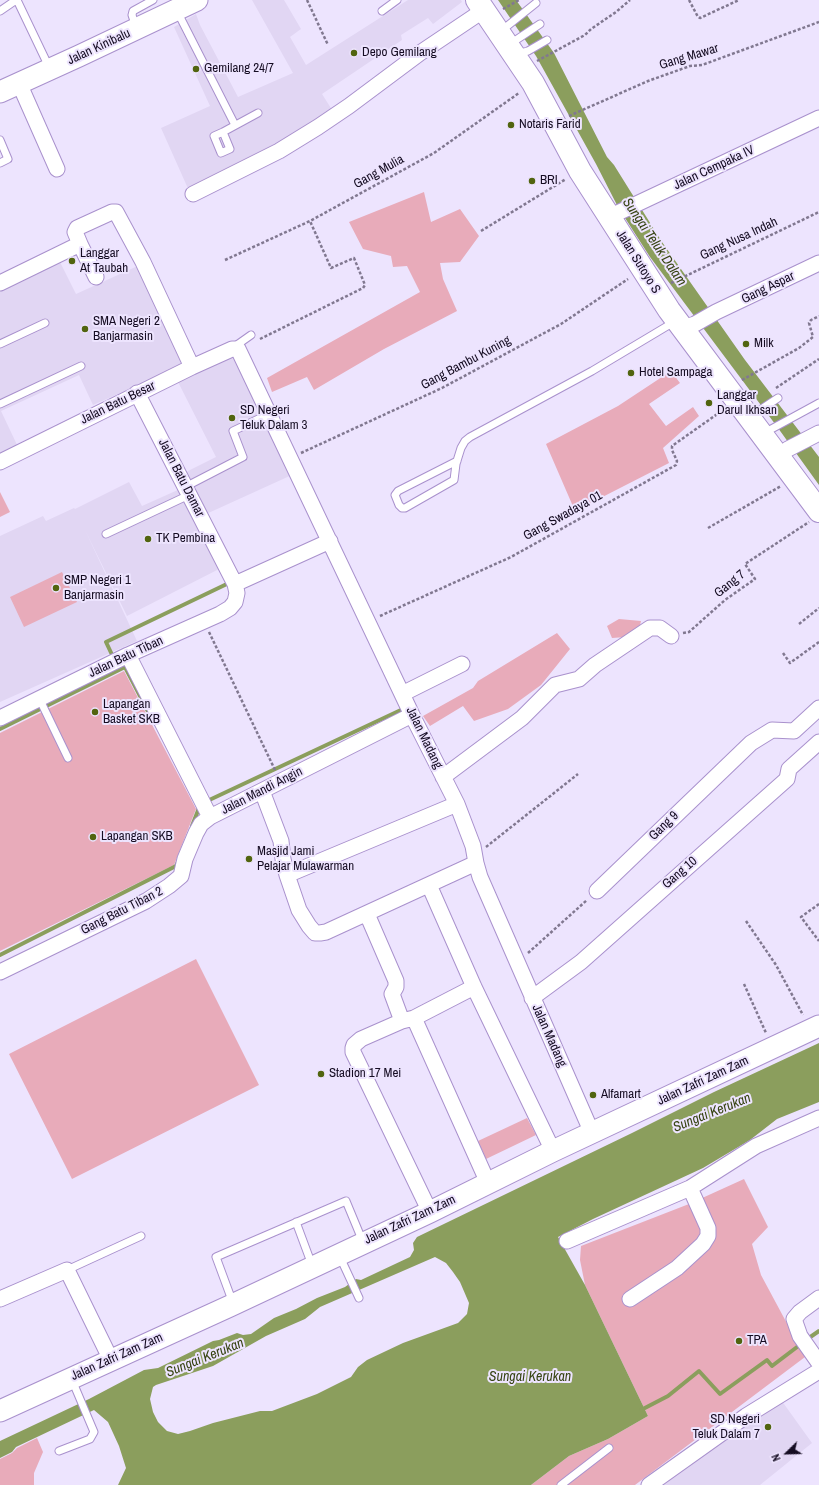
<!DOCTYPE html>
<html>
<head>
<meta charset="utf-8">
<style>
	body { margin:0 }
	#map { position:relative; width:819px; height:1485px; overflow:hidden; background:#ede4fe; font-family:"Archivo Narrow",sans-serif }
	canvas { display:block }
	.north { position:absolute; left:767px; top:1433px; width:40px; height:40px; -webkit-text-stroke:3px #ede4fe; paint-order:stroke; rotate:247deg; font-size:11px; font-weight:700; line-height:16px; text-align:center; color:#150c22 }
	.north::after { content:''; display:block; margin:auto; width:14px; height:18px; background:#150c22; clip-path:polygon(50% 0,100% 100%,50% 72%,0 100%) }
</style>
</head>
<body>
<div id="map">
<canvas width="819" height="1485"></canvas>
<div class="north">N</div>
</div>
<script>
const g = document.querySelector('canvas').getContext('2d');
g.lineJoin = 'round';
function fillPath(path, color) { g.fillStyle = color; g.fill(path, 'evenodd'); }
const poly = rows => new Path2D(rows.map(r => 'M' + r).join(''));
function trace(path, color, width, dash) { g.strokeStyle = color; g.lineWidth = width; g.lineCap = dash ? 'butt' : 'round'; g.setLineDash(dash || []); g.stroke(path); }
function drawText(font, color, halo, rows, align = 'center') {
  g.font = font + ' "Archivo Narrow",sans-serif'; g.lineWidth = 4; g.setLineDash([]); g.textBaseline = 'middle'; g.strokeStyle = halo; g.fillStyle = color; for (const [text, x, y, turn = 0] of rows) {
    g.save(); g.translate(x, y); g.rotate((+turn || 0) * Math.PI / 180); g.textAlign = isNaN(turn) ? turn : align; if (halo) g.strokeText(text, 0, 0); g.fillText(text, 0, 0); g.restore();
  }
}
fillPath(poly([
	[252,0,284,0,301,29,290,37,306,65,408,0,461,0,462,2,433,24,428,18,401,35,402,40,322,94,334,113,190,193,161,128,210,106,174,27,196,14,200,25,238,97,293,73],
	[60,262,76,294,142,264,186,364,93,405,79,375,1,411,19,449,0,458,0,289,38,271],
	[234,352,294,474,204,515,184,473,216,457,177,380],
	[129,482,142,506,180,489,221,568,127,616,85,530,137,641,0,702,0,536,43,516,46,521,74,508,75,509],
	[779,1397,812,1443,760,1485,657,1485]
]), '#e1d6f3');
fillPath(poly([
	[424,192,431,222,460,209,479,236,460,262,440,263,443,279,457,311,384,349,314,390,307,377,272,392,267,378,420,292,407,266,393,267,391,256,363,249,349,222],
	[671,371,680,383,649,404,666,426,693,407,699,416,663,448,669,463,575,511,546,444,618,406],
	[0,492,10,512,0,517],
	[62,572,77,602,24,627,10,597],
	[619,619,641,621,638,634,626,637,612,638,607,626],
	[557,633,570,649,541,685,508,709,474,721,463,706,430,726,423,716,473,688,478,681],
	[124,671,196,809,174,865,0,951,0,733],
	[196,959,259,1085,72,1179,9,1054],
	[527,1118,536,1135,486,1159,478,1141],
	[744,1179,768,1227,752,1244,761,1275,805,1357,635,1485,531,1485,569,1456,608,1439,648,1416,585,1285,580,1260,581,1246,689,1204],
	[37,1438,43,1452,34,1473,34,1485,0,1485,0,1459,12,1453,17,1448]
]), '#e8abba');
fillPath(poly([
	[498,0,516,0,554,53,607,157,614,165,662,242,745,360,819,457,819,485,778,428,650,257,618,207,596,164,536,56],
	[819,1043,819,1102,777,1119,750,1140,703,1168,593,1219,558,1237,585,1285,648,1416,608,1439,569,1456,531,1485,118,1485,126,1468,119,1446,108,1422,94,1410,16,1447,12,1452,0,1458,0,1441,89,1399,144,1370,158,1368,213,1341,219,1340,237,1333,243,1335,251,1334,274,1318,296,1309,317,1298,345,1287,356,1279,361,1280,410,1257,414,1250,413,1243,417,1237,632,1133,714,1092],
	[435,1257,446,1263,453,1272,460,1282,469,1303,467,1314,458,1323,403,1343,367,1360,358,1367,351,1377,317,1394,272,1411,260,1411,213,1423,190,1431,178,1434,167,1431,158,1422,153,1412,150,1399,153,1387,156,1385,213,1366,266,1336,305,1319,320,1307]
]), '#8b9e5d');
trace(poly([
	[114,659,106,642,231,582],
	[0,729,125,667,153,721],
	[205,802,403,709],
	[192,826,199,808,198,806],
	[0,955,176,866,178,862],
	[806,1340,819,1331],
	[641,1410,668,1396,699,1371,720,1394,767,1360,772,1366,801,1344]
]), '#8b9e5d', 4);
const lane = poly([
	[17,0,49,67],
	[0,11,16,0],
	[177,11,235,125],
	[382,11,397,0],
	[136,27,132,15,133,11,153,0],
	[501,31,536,3],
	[510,44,540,24],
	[517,54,528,51,547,40],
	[223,132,230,149,221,153,214,136,223,132,258,113],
	[0,140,8,159,0,163],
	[0,344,45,323],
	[234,347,251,335],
	[0,404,81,366],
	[751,416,778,398],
	[764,433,819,403],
	[457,461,398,491,395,495,399,505,402,508,405,508,454,480,456,464,461,448,465,441,470,437,592,371,674,322],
	[185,487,243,457,233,431,269,414],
	[106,534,189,495],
	[39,698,68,758],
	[296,1222,312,1265],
	[340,1257,359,1298],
	[67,1270,141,1236],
	[233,1303,216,1257,346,1201,363,1242],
	[59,1451,90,1439,94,1432,72,1380],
	[561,1485,609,1448]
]);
const street = poly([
	[19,83,57,169],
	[193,194,279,151,318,127,349,106,420,53,484,10],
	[609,217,819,118],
	[80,244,96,277],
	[0,283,80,244,75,232,77,228,112,212,116,212,143,262,192,367],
	[682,328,695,324,716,312,819,263],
	[779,456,788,449,819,433],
	[0,462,192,367,232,349,238,349,412,715,457,804,473,846,476,863,480,877,592,1133],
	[235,584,330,541],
	[128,655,210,817],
	[402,694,462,664],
	[0,718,128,655,220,614,230,608,235,602,237,593,235,584,137,393],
	[443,777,522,718,555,685,579,679,595,665,650,628,660,628,671,636],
	[262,791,281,841,283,859,287,875,299,910,309,926,315,933,320,933,326,932,476,863],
	[287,875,457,804],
	[429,885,474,987,553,1151],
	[597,891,751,743,772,730,794,731,819,708],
	[367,914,396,981,396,987,392,994,402,1021],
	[0,972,146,901,169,886,181,876,185,859,196,833,201,824,210,817,412,715],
	[532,998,581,962,787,779,789,769,819,742],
	[414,1018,488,1183],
	[430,1212,353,1052,353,1048,354,1045,361,1039,402,1021,414,1018,474,987],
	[567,1241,690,1188,756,1146,819,1118],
	[819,1298,800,1312,794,1319,800,1336,819,1363],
	[0,1299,67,1270,111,1360],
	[630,1299,677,1268,703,1244,708,1236,708,1228,690,1188],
	[649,1485,746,1416,819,1371]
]);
const secondary = poly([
	[0,92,79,56,197,0],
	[0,1411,230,1306,430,1212,553,1151,819,1026]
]);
const highway = poly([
	[477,0,533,83,580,171,669,310,819,511]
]);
trace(lane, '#a991cd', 9);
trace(street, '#a991cd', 17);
trace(secondary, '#a991cd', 23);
trace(highway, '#a991cd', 24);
trace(poly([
	[307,0,328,45],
	[689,0,698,17,700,18,739,0],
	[503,9,519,0],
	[537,61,585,35,591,29,616,12,630,0],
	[569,116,648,81,690,66,702,65,819,22],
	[481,231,566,179],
	[225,260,310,221,434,153,519,93],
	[671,283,819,212],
	[260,339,363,288,365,285,354,258,331,268,310,221],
	[742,380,799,348,813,337,809,323,811,320,819,316],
	[776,388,819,359],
	[301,453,442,388,561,324,628,279],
	[708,528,781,486],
	[380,616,511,557,676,465,677,461,672,450,672,446,723,410],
	[799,624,819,608],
	[209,632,275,770],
	[683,633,689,632,725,600,755,579,745,564,809,522],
	[783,653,790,663,819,642],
	[486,847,578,774],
	[819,904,801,917,819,941],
	[746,921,776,965,803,1015],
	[528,953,587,900],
	[744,984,766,1033]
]), '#817890', 2.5, [3, 2]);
trace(lane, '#fff', 7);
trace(street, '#fff', 15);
trace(secondary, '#fff', 21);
trace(highway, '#fff', 22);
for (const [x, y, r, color] of [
	[354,53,4,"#51640f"],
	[196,69,4,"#51640f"],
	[511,125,4,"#51640f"],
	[532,181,4,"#51640f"],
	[72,261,4,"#51640f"],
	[85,329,4,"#51640f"],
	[746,344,4,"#51640f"],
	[631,373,4,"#51640f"],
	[709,403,4,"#51640f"],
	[232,418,4,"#51640f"],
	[148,539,4,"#51640f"],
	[56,588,4,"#51640f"],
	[95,712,4,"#51640f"],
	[93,837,4,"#51640f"],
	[249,859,4,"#51640f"],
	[321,1074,4,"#51640f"],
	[593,1095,4,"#51640f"],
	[739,1341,4,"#51640f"],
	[768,1427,4,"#51640f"]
]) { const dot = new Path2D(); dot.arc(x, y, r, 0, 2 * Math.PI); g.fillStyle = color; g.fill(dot); trace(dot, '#ede4fe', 1.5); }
drawText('13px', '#150c22', '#ede4fe', [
	["Jalan Kinibalu",99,47,-25],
	["Gang Mawar",689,57,-17],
	["Jalan Cempaka IV",714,168,-25],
	["Gang Mulia",379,172,-29],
	["Gang Nusa Indah",739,239,-25],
	["Jalan Sutoyo S",638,262,58],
	["Gang Aspar",768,288,-26],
	["Gang Bambu Kuning",466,363,-28],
	["Jalan Batu Besar",118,403,-26],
	["Jalan Batu Damar",181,478,63],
	["Gang Swadaya 01",563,516,-29],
	["Gang 7",730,584,-39],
	["Jalan Batu Tiban",126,657,-25],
	["Jalan Madang",424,738,64],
	["Jalan Mandi Angin",262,791,-27],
	["Gang 9",664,826,-44],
	["Gang 10",680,873,-41],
	["Gang Batu Tiban 2",122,911,-27],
	["Jalan Madang",549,1036,66],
	["Jalan Zafri Zam Zam",703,1081,-25],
	["Jalan Zafri Zam Zam",410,1220,-25],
	["Jalan Zafri Zam Zam",117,1357,-24]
]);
drawText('13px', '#150c22', '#ede4fe', [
	["Depo Gemilang",362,53],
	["Gemilang 24/7",204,69],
	["Notaris Farid",519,125],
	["BRI",540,181],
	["Langgar",80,254],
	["At Taubah",80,269],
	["SMA Negeri 2",93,322],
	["Banjarmasin",93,337],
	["Milk",754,344],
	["Hotel Sampaga",639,373],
	["Langgar",717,396],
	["Darul Ikhsan",717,411],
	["SD Negeri",240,411],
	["Teluk Dalam 3",240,426],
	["TK Pembina",156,539],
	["SMP Negeri 1",64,581],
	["Banjarmasin",64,596],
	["Lapangan",103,705],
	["Basket SKB",103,720],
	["Lapangan SKB",101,837],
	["Masjid Jami",257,852],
	["Pelajar Mulawarman",257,867],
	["Stadion 17 Mei",329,1074],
	["Alfamart",601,1095],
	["TPA",747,1341],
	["SD Negeri",760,1420,"right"],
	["Teluk Dalam 7",760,1435,"right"]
], 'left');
drawText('italic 14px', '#364311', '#ede4fe', [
	["Sungai Teluk Dalam",654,242,56],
	["Sungai Kerukan",712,1113,-22],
	["Sungai Kerukan",205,1358,-22],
	["Sungai Kerukan",530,1377]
]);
</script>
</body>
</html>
